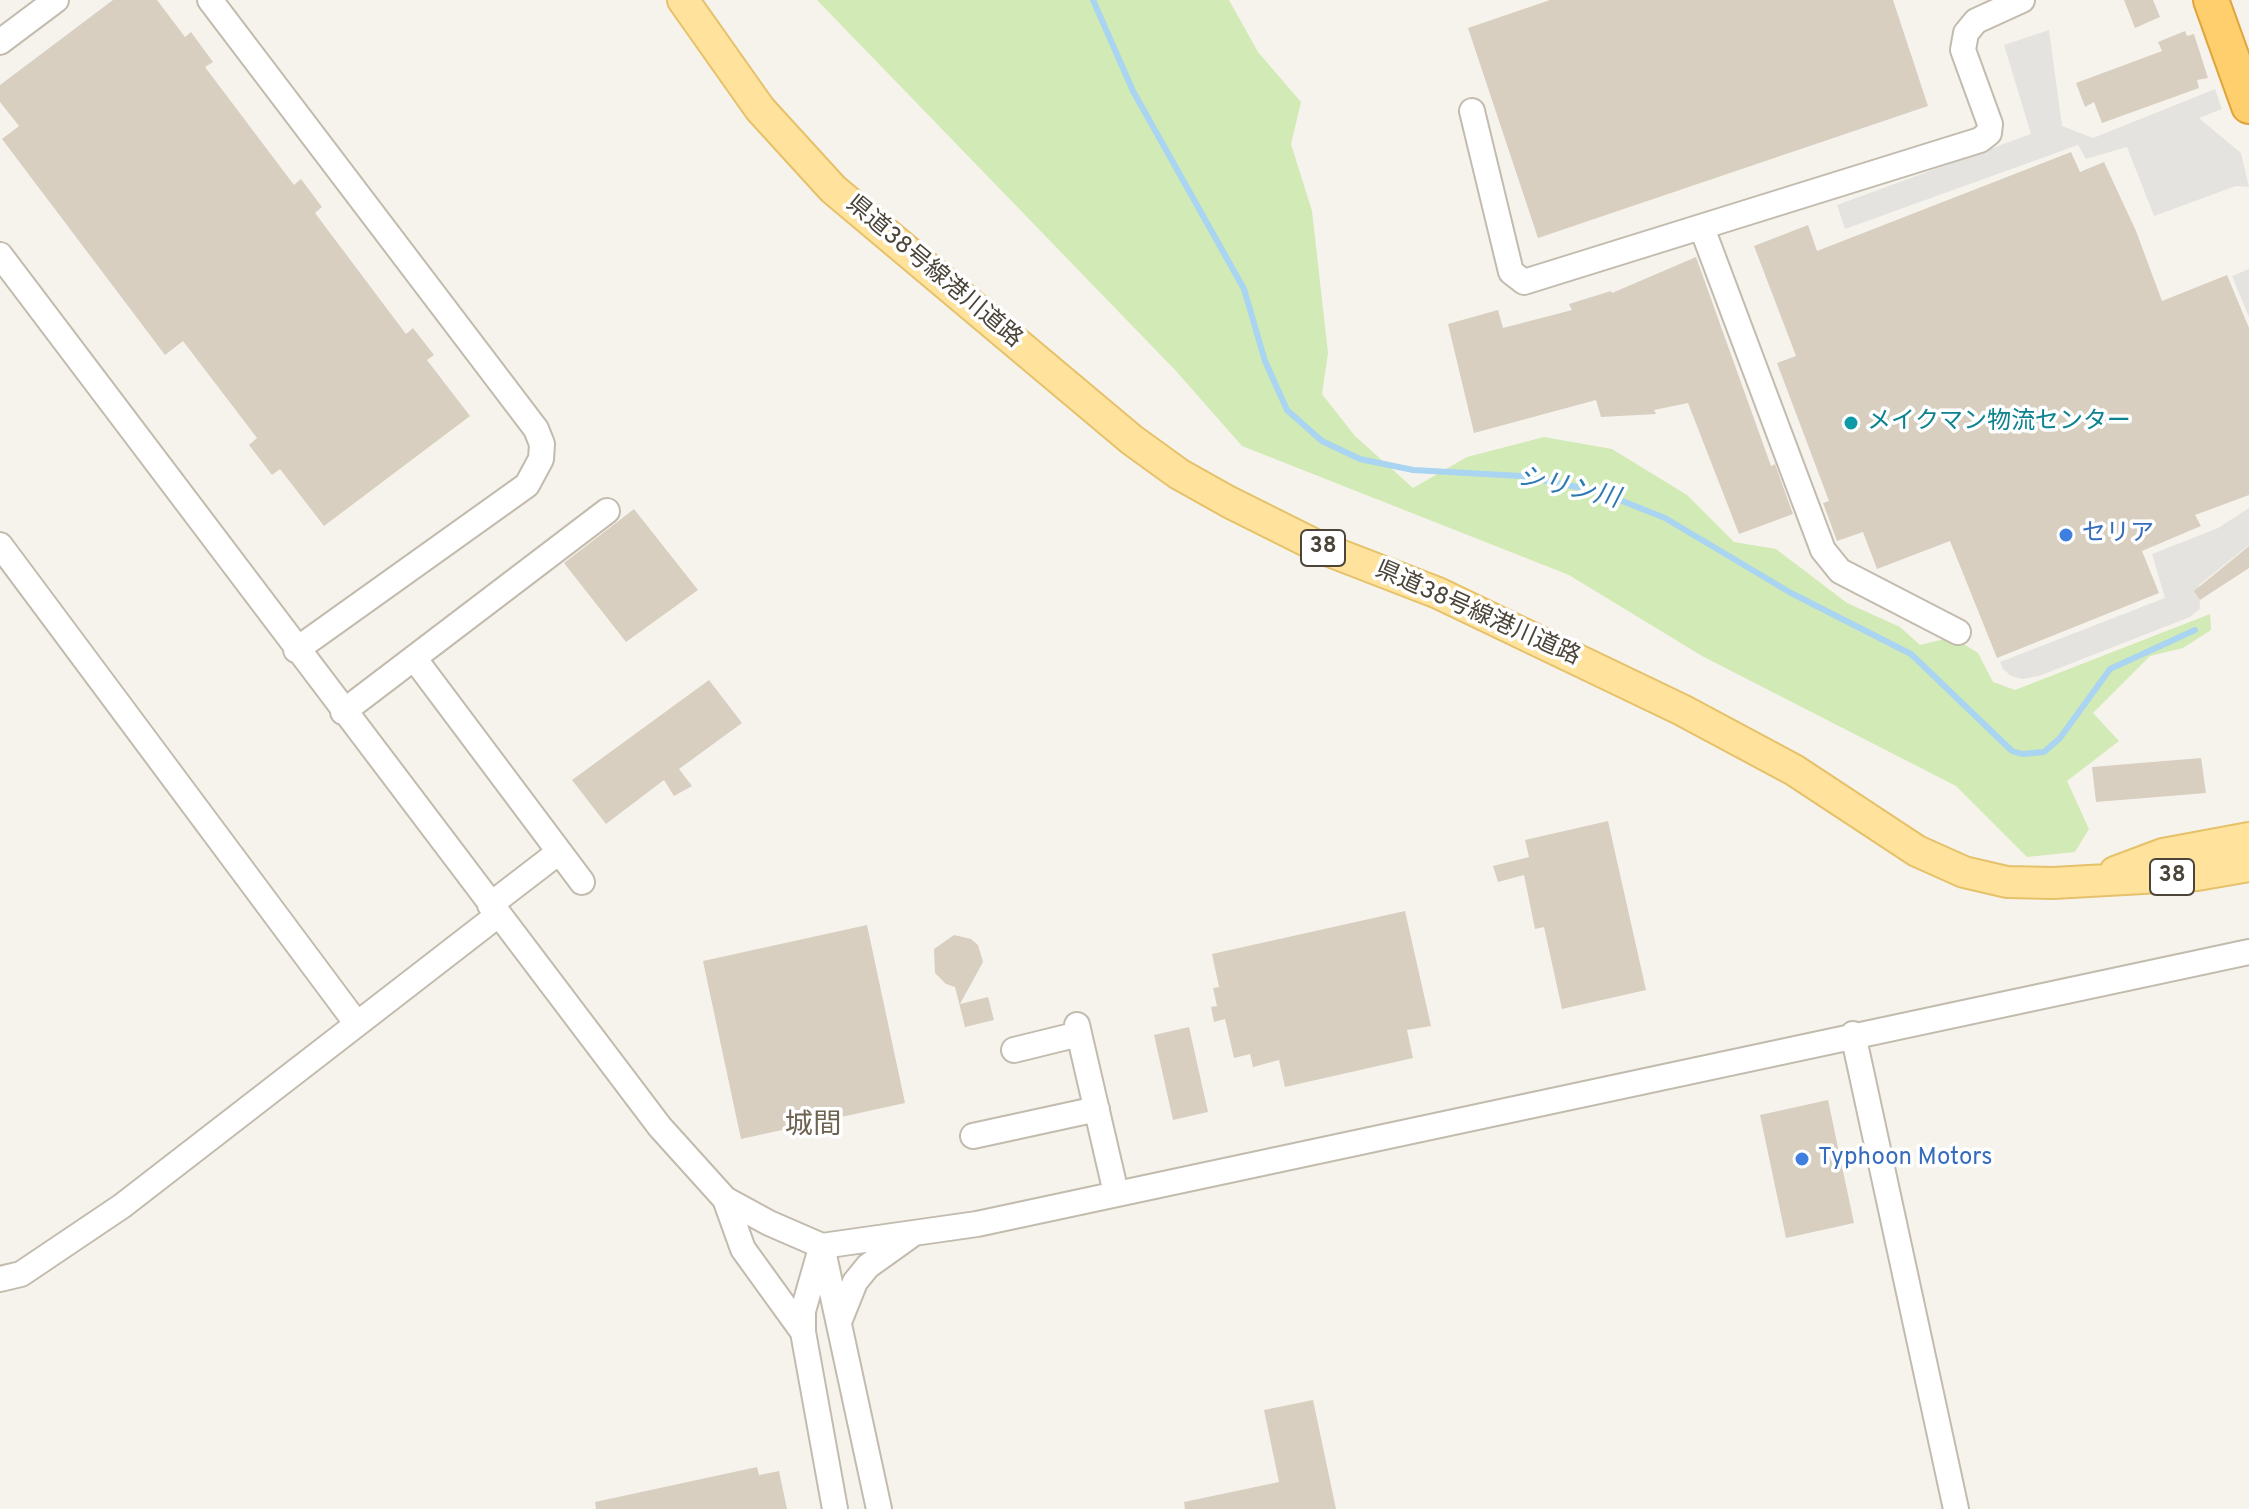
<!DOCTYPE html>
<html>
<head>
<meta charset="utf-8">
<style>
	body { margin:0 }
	canvas { display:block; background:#f6f3ec }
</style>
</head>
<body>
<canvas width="2249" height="1509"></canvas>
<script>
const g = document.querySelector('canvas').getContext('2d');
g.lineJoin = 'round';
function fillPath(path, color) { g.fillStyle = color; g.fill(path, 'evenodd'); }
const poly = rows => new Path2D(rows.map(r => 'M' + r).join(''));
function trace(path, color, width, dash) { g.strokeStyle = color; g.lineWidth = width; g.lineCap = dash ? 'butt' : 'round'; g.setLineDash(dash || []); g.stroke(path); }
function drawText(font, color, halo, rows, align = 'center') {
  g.font = font + ' Overpass,"Noto Sans JP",sans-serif'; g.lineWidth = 7; g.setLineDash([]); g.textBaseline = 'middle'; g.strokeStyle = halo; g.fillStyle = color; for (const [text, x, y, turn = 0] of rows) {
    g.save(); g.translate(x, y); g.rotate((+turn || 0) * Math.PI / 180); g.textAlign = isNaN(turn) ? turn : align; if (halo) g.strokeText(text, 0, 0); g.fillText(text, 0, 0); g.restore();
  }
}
fillPath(poly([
	[817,0,1229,0,1258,52,1301,102,1291,144,1312,211,1328,353,1322,394,1355,436,1413,488,1467,457,1544,437,1612,449,1687,495,1734,542,1776,549,1847,603,1900,627,1920,645,1953,637,1978,653,1993,682,2015,690,2210,614,2211,630,2183,648,2150,656,2093,713,2119,741,2067,781,2089,829,2075,852,2027,857,1956,786,1702,656,1569,575,1242,446,1176,371]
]), '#d2eab5');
fillPath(poly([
	[2049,30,2062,126,2093,138,2215,89,2222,109,2199,118,2241,153,2249,187,2236,186,2154,216,2127,147,2086,159,2078,145,1845,229,1837,205,2031,134,2004,45],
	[2249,269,2249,317,2232,276],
	[2249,508,2249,545,2199,585,2200,609,2190,617,2039,676,2022,679,2011,676,2003,669,2000,662,2165,598,2152,554,2218,528]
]), '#e5e3e0');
trace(poly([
	[1093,0,1133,91,1244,289,1265,361,1287,410,1322,441,1360,459,1413,470,1521,476,1597,491,1665,518,1791,593,1911,654,2012,751,2022,754,2044,752,2060,738,2110,669,2195,630]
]), '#a9d4f2', 6);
fillPath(poly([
	[113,0,157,0,185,37,191,32,213,62,205,67,294,185,301,179,322,207,315,213,406,334,413,328,434,355,427,360,470,416,324,526,280,469,272,475,249,445,257,438,183,341,165,355,2,139,19,126,0,102,0,85],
	[1550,0,1893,0,1928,106,1538,238,1468,28],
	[2124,0,2153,0,2160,17,2135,28],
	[2185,31,2187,36,2194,34,2208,78,2197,80,2199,88,2102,123,2094,102,2085,107,2076,83,2162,51,2158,42],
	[2071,152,2080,172,2104,162,2136,231,2162,301,2227,275,2249,328,2249,495,2195,515,2201,526,2142,551,2159,593,1997,658,1950,541,1877,569,1863,532,1837,541,1823,503,1829,501,1777,363,1796,356,1754,246,1808,225,1817,251],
	[1696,257,1771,466,1775,464,1793,514,1739,534,1688,403,1654,410,1656,414,1601,417,1596,400,1474,433,1448,324,1498,310,1503,328,1572,310,1569,304,1611,291,1612,293],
	[634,509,698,590,626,642,564,563],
	[2249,546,2249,568,2200,600,2194,591],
	[709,680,742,723,679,769,692,786,674,796,664,780,606,824,572,780],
	[2201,758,2206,793,2096,802,2092,767],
	[1608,821,1646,990,1562,1009,1544,927,1535,929,1524,875,1498,882,1493,866,1529,857,1525,840],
	[1405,911,1431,1026,1407,1030,1413,1058,1285,1087,1279,1060,1253,1067,1250,1054,1234,1058,1225,1019,1214,1022,1211,1007,1217,1006,1213,988,1219,987,1212,954],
	[867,925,905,1103,741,1139,703,961],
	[954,935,971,939,978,945,983,962,960,1004,988,997,994,1020,965,1027,955,987,946,984,935,973,934,949],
	[1189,1027,1208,1112,1173,1120,1154,1035],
	[1828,1100,1854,1223,1786,1238,1760,1115],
	[1313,1400,1336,1509,1185,1509,1184,1502,1279,1482,1264,1410],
	[757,1467,759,1475,779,1471,787,1509,596,1509,595,1502]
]), '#d8cfc1');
const minor = poly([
	[210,0,536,429,542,444,541,459,527,485,296,650],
	[0,42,56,0],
	[1472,111,1511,272,1524,282,1980,140,1989,133,1990,124,1963,50,1966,33,1976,21,2022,0],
	[1702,228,1823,550,1840,571,1958,632],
	[0,255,660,1127,725,1199,769,1223,822,1246,977,1224,2249,952],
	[0,545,357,1024],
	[414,658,582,882],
	[343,712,607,511],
	[490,905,559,852],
	[1077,1025,1116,1193],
	[1853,1034,1956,1509],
	[1014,1050,1079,1034],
	[973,1136,1097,1109],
	[725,1199,743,1249,803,1332],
	[822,1246,879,1509],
	[821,1248,803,1311,803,1332,835,1509],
	[0,1279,21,1274,122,1206,498,915],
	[839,1322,855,1282,868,1266,910,1236]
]);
const major = poly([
	[683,0,760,109,833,189,1132,440,1179,474,1229,502,1319,547,1438,593,1682,710,1794,770,1917,851,1964,872,2007,882,2053,883,2197,875,2249,866],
	[2115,872,2163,854,2249,838]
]);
const highway = poly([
	[2211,0,2249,106]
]);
trace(minor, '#c2bbae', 28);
trace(major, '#e6c16a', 34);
trace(highway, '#e0a43c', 38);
trace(minor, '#fff', 24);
trace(major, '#ffe39c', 30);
trace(highway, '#ffcf6e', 34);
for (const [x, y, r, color] of [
	[1851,423,8,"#0f9aa8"],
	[2066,535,8,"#3f7fe0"],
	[1802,1159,8,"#3f7fe0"]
]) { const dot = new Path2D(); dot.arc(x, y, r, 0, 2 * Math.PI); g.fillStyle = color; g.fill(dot); trace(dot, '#fff', 3); }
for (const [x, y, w] of [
	[1323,548,44],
	[2172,877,44]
]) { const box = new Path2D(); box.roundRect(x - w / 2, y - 18, w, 36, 6); g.fillStyle = '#fff'; g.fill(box); trace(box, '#4b4439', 2); }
drawText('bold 22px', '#4b4439', null, [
	["38",1323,548],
	["38",2172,877]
]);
drawText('24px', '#4b4439', '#fff', [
	["県道38号線港川道路",933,273,40],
	["県道38号線港川道路",1477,615,24]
]);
drawText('24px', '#0d838f', '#fff', [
	["メイクマン物流センター",1867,423]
], 'left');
drawText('24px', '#366cbe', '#fff', [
	["セリア",2082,535],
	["Typhoon Motors",1818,1159]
], 'left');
drawText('italic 26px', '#2e7ab2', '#fff', [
	["シリン川",1568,490,13]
]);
drawText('28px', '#6e6250', '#fff', [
	["城間",813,1127]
]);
</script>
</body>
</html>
